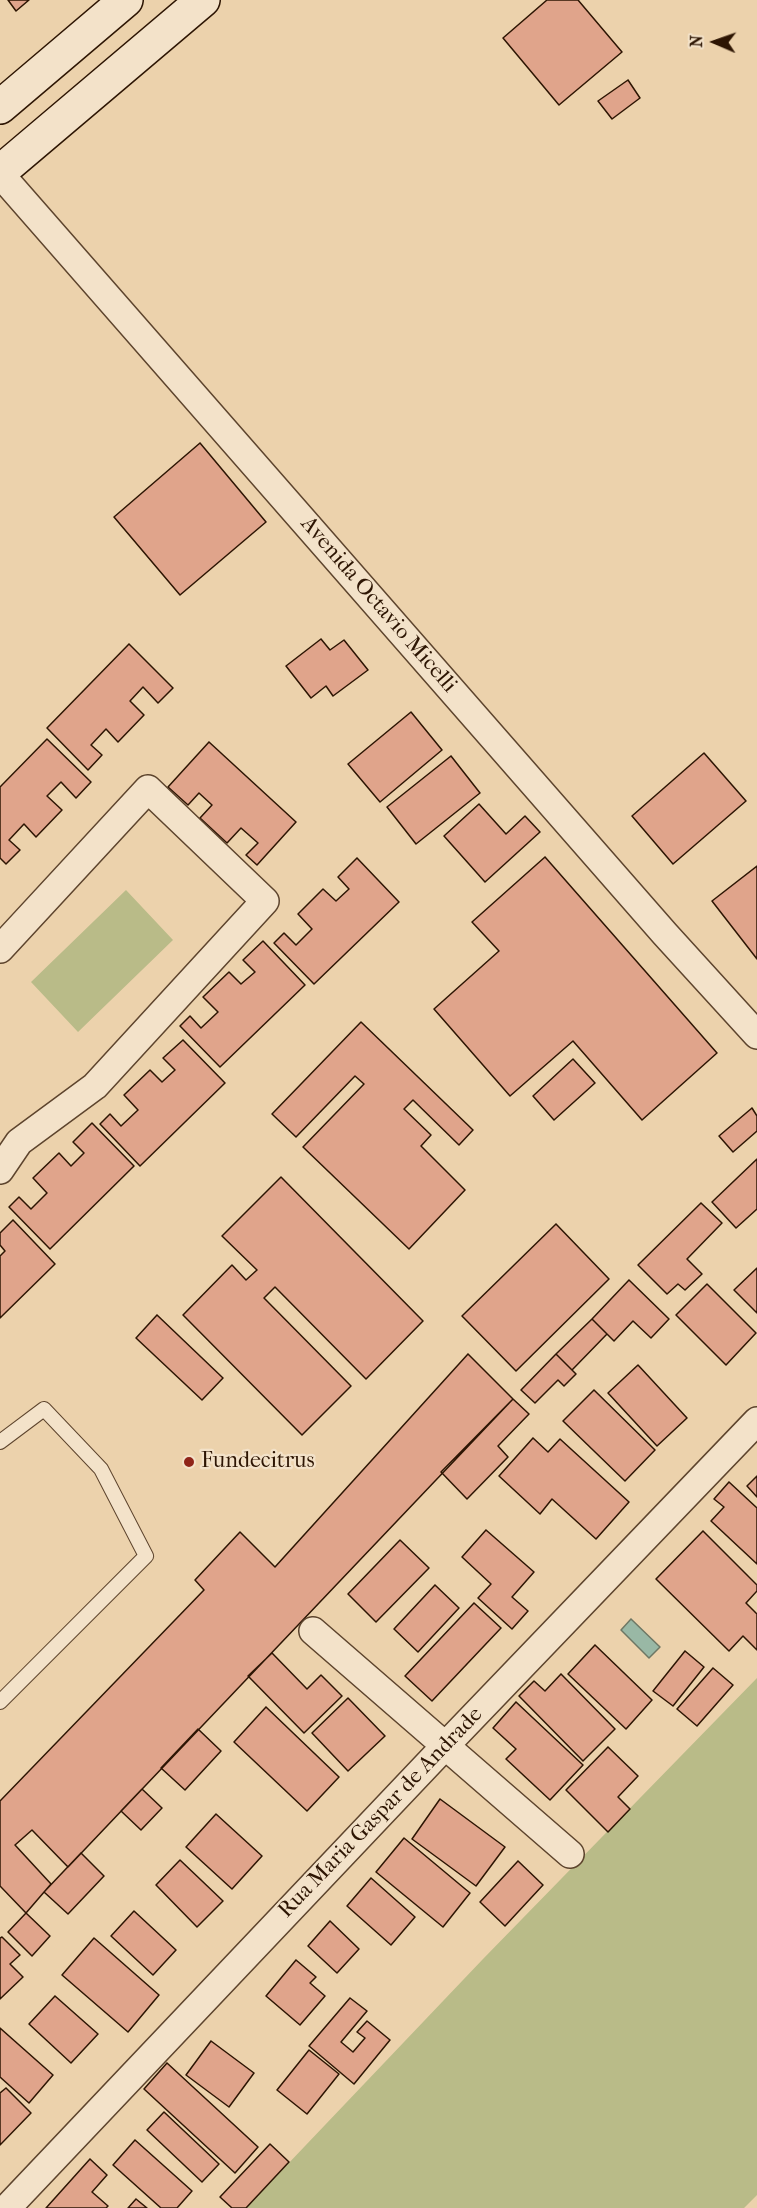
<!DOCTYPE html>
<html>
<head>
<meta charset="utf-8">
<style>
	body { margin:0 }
	#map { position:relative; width:757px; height:2208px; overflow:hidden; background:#ecd2ac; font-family:"IM FELL French Canon",serif }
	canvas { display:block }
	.north { position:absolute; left:685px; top:12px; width:60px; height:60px; -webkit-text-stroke:4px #f3e2c9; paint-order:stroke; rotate:272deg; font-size:16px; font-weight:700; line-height:24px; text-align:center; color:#2d1503 }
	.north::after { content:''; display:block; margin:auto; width:21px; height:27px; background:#2d1503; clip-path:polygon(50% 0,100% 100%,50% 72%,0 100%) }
</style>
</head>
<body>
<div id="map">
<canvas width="757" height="2208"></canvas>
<div class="north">N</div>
</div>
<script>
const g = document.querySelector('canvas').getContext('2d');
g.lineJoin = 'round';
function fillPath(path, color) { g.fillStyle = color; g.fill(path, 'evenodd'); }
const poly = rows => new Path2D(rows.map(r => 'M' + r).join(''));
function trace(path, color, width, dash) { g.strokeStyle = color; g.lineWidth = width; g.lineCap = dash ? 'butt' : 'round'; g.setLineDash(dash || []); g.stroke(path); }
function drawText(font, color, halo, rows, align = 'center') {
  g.font = font + ' "IM FELL French Canon",serif'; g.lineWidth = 4.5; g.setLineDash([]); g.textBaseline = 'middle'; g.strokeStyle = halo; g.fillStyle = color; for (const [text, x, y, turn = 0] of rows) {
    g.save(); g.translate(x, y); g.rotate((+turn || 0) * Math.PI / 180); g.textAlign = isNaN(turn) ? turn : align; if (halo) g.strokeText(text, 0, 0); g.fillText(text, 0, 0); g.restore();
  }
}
fillPath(poly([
	[126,890,173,940,78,1032,31,982],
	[757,1678,757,2195,744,2208,246,2208,483,1959]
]), '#b9bb88');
const water = poly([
	[631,1619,660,1647,649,1658,621,1630,631,1619]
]);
fillPath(water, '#99b8a5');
trace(water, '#6e7764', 1.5);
const building = poly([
	[8,0,29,0,16,11,8,0],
	[547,0,578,0,622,52,559,105,503,38,547,0],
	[628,80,640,98,612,119,598,101,628,80],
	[200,443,266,522,180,595,114,517,200,443],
	[321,639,330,650,344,640,368,670,333,696,326,686,311,698,286,666,321,639],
	[129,644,173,688,158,703,143,687,130,701,144,715,118,742,106,729,91,745,102,755,88,770,47,728,129,644],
	[411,712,442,750,380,802,348,764,411,712],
	[47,739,91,782,76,798,61,782,47,796,62,810,36,837,24,824,9,840,20,850,6,864,0,858,0,787,47,739],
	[209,742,296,822,257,865,246,855,258,843,241,828,227,843,200,818,212,805,199,793,188,805,168,787,209,742],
	[704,753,746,801,673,864,632,816,704,753],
	[451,756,480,793,416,844,387,807,451,756],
	[479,804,506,834,525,816,540,832,485,882,444,836,479,804],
	[545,857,717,1053,642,1120,573,1041,510,1096,434,1009,499,951,472,922,545,857],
	[357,858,399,902,314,984,274,943,284,933,296,945,312,929,298,914,323,889,336,901,349,889,338,877,357,858],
	[757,866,757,959,712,901,757,866],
	[263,941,305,985,220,1067,180,1026,190,1016,201,1028,218,1012,203,997,229,972,241,984,255,972,243,960,263,941],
	[361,1022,473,1130,459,1145,413,1100,404,1109,431,1135,421,1146,465,1190,409,1249,303,1147,364,1084,355,1076,296,1137,272,1114,361,1022],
	[183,1040,225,1083,140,1166,100,1124,110,1114,121,1126,138,1110,124,1095,150,1070,162,1082,175,1070,163,1058,183,1040],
	[573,1059,595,1083,554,1120,533,1096,573,1059],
	[752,1108,757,1116,757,1131,733,1152,719,1136,752,1108],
	[92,1123,134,1166,50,1249,9,1207,19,1197,31,1209,47,1193,33,1178,59,1153,71,1166,84,1153,73,1142,92,1123],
	[757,1159,757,1209,736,1228,712,1202,757,1159],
	[281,1177,423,1321,366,1379,275,1287,264,1298,351,1386,302,1435,183,1315,232,1265,246,1280,257,1270,222,1236,281,1177],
	[701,1203,722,1223,687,1259,702,1274,685,1290,678,1284,667,1294,638,1265,701,1203],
	[13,1220,55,1264,0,1318,0,1256,5,1251,0,1245,0,1233,13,1220],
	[556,1224,609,1279,516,1371,462,1316,556,1224],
	[757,1268,757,1313,734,1290,757,1268],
	[629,1280,669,1319,651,1338,633,1321,614,1341,592,1319,629,1280],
	[707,1284,756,1333,726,1365,676,1315,707,1284],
	[157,1315,223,1378,202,1400,136,1338,157,1315],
	[592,1319,607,1334,572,1370,556,1354,592,1319],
	[468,1354,513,1399,68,1867,32,1830,15,1845,51,1884,26,1913,0,1886,0,1801,204,1590,195,1580,240,1532,275,1567,468,1354],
	[556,1354,576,1374,564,1386,558,1380,535,1403,521,1390,556,1354],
	[638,1365,687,1418,657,1446,608,1393,638,1365],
	[594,1390,655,1450,625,1481,563,1421,594,1390],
	[513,1399,529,1414,498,1446,508,1457,467,1499,441,1472,513,1399],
	[533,1438,548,1452,560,1439,629,1502,596,1539,552,1499,540,1514,499,1476,533,1438],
	[757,1476,757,1497,747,1486,757,1476],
	[729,1482,757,1508,757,1564,711,1521,724,1507,714,1499,729,1482],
	[486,1530,534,1572,512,1597,528,1611,512,1629,478,1598,491,1584,462,1557,486,1530],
	[703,1531,757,1585,757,1591,746,1603,757,1614,757,1650,743,1636,729,1651,656,1579,703,1531],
	[400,1540,429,1568,376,1622,348,1594,400,1540],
	[435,1585,459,1608,418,1652,394,1629,435,1585],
	[474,1603,501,1628,432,1701,405,1676,474,1603],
	[595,1645,652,1700,626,1729,568,1674,595,1645],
	[685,1651,704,1667,673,1706,653,1691,685,1651],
	[272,1653,307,1689,321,1675,342,1696,304,1733,248,1676,272,1653],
	[713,1668,733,1685,697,1726,677,1709,713,1668],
	[561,1674,615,1729,583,1761,519,1696,534,1681,545,1691,561,1674],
	[348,1698,385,1736,348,1771,312,1733,348,1698],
	[516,1702,583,1765,550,1800,506,1759,516,1749,493,1728,516,1702],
	[266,1707,339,1777,307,1811,234,1742,266,1707],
	[198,1729,221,1751,185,1790,161,1768,198,1729],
	[608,1747,638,1776,618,1797,630,1809,608,1832,566,1790,608,1747],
	[142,1789,162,1808,141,1830,121,1811,142,1789],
	[440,1799,505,1847,476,1886,412,1839,440,1799],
	[216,1814,262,1856,232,1889,186,1847,216,1814],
	[404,1838,470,1893,443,1927,376,1872,404,1838],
	[81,1853,104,1876,68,1914,44,1892,81,1853],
	[180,1860,223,1901,197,1927,156,1885,180,1860],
	[518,1861,543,1885,505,1926,480,1902,518,1861],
	[371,1878,415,1917,391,1945,347,1906,371,1878],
	[134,1911,176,1950,153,1975,111,1936,134,1911],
	[26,1913,50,1936,32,1956,8,1932,26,1913],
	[330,1921,359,1949,337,1973,308,1946,330,1921],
	[2,1937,20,1955,10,1964,23,1977,0,1999,0,1938,2,1937],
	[94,1938,159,1995,128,2032,62,1975,94,1938],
	[296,1960,316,1977,310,1983,325,1996,300,2025,266,1996,296,1960],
	[55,1996,98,2034,71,2063,29,2024,55,1996],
	[350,1998,367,2011,341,2042,353,2052,365,2038,357,2032,367,2021,390,2040,354,2084,309,2046,350,1998],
	[0,2028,53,2075,29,2103,0,2077,0,2028],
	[211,2041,254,2073,229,2107,186,2075,211,2041],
	[309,2050,339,2074,307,2114,277,2090,309,2050],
	[167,2063,258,2147,235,2173,144,2089,167,2063],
	[6,2088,31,2113,0,2145,0,2093,6,2088],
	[164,2112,219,2164,202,2182,147,2130,164,2112],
	[135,2140,192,2191,177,2208,161,2208,113,2165,135,2140],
	[270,2144,289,2162,246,2208,232,2208,220,2197,270,2144],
	[90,2159,107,2175,92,2192,108,2206,106,2208,46,2208,90,2159],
	[136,2199,147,2208,128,2208,136,2199]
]);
fillPath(building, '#e0a48b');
trace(building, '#2d1503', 1.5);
const service = poly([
	[0,1442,44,1409,101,1469,146,1556,0,1702]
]);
const minor = poly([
	[0,174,665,934,757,1035],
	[0,949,148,789,265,901,95,1086,19,1142,0,1170],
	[313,1631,570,1854],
	[7,2208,446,1745,757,1421]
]);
const secondary = poly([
	[0,107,126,0],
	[0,172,203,0]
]);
trace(service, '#5d442d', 16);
trace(minor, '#5d442d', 30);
trace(secondary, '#2d1503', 36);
trace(service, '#f3e2c9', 14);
trace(minor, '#f3e2c9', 27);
trace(secondary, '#f3e2c9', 33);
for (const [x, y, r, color] of [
	[189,1462,6,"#8f2418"]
]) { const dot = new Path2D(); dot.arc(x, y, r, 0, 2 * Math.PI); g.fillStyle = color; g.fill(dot); trace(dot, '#f3e2c9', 2); }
drawText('22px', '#2d1503', '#f3e2c9', [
	["Avenida Octavio Micelli",378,605,49],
	["Rua Maria Gaspar de Andrade",381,1813,-46]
]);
drawText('22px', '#2d1503', '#f3e2c9', [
	["Fundecitrus",201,1462]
], 'left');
</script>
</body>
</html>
